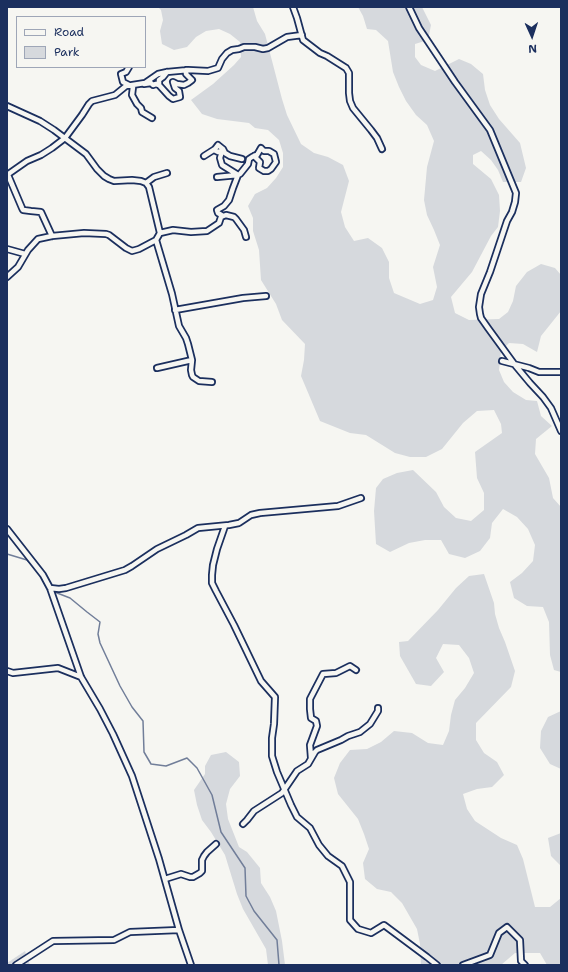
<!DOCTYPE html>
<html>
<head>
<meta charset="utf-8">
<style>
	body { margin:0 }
	#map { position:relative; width:568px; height:972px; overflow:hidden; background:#f6f6f2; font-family:"Shantell Sans",sans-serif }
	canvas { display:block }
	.frame { position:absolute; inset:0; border:8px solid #1b2f5e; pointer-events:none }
	.legend { position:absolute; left:16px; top:16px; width:130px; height:52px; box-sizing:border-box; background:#f6f6f2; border:1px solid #9ea6b7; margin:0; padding:5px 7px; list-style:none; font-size:12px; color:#1b2f5e }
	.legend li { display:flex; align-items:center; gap:8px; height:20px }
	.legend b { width:20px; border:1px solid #9ea6b7 }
	.north { position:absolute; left:512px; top:16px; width:40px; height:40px; -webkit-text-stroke:3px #f6f6f2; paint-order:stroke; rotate:177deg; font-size:11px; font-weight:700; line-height:16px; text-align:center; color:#1b2f5e }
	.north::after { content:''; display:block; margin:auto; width:14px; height:18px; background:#1b2f5e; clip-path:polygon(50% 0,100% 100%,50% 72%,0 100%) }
</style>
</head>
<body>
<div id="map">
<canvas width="568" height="972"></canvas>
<div class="frame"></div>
<ul class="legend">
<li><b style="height:5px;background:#f6f6f2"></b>Road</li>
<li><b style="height:11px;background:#d6d9dd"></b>Park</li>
</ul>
<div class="north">N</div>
</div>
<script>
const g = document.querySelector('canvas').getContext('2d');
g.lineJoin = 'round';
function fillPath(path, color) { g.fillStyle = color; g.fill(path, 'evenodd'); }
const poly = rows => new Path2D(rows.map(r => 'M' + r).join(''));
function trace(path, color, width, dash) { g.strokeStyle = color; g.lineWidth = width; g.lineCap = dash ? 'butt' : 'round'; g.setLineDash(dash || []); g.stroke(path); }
fillPath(poly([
	[158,7,253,7,257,21,265,34,282,99,287,115,301,144,314,153,328,157,343,165,349,181,341,212,345,227,354,241,368,238,382,248,389,262,389,278,394,293,420,304,433,300,437,287,433,267,440,245,434,230,427,215,424,200,427,167,434,141,427,125,416,115,406,101,399,87,393,72,388,41,376,30,367,29,363,16,358,7,422,7,431,25,428,40,415,44,415,57,421,65,435,71,459,59,471,64,483,74,485,90,490,105,499,119,520,143,526,168,521,182,503,182,498,170,491,160,481,151,473,155,473,164,491,179,499,195,500,211,498,227,491,236,472,272,451,297,455,313,469,320,499,319,508,312,513,301,516,286,527,272,541,264,555,268,561,275,561,311,541,336,537,352,523,344,509,343,501,351,499,370,504,382,513,392,526,400,537,401,541,416,552,426,536,439,535,454,549,478,553,498,561,507,561,672,554,670,550,655,549,622,543,607,527,606,514,598,510,582,522,573,533,561,535,545,528,529,517,517,503,509,492,523,490,538,480,551,465,558,449,554,441,540,425,540,409,543,390,552,376,544,374,511,376,488,383,479,397,473,413,470,436,492,444,507,456,518,471,521,484,510,484,493,477,478,475,452,502,433,501,424,494,410,477,411,463,423,442,449,426,457,410,457,395,453,366,435,350,433,320,421,301,376,304,360,305,344,282,320,276,304,261,280,259,250,253,231,253,218,248,206,255,194,267,188,276,178,283,167,283,153,279,140,268,130,255,128,249,123,217,119,202,114,191,100,213,84,234,65,241,57,240,42,230,34,219,29,206,31,196,37,187,47,174,50,162,44,160,31,163,20,161,10],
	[484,574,494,603,495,614,499,628,505,642,515,671,511,687,476,723,476,740,484,753,497,762,504,775,492,787,477,789,463,794,467,809,475,821,501,838,517,845,523,859,535,907,550,907,561,898,561,965,547,965,540,953,515,953,501,965,421,965,420,944,417,929,402,903,391,892,377,889,365,879,363,863,369,849,364,834,358,819,338,794,334,778,340,763,350,750,367,749,381,742,394,731,412,733,428,743,443,745,449,731,451,715,455,700,465,688,474,673,469,658,459,645,443,644,436,658,444,672,431,686,416,684,400,656,399,642,408,641,438,610,456,588,469,576],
	[561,711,561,769,550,764,540,748,541,731,548,717],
	[226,752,239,762,240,776,230,789,226,804,228,819,239,847,247,852,260,868,261,883,270,897,276,911,282,941,285,965,268,965,266,949,243,909,237,894,225,855,211,832,202,820,197,805,194,790,205,774,205,766,211,755],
	[561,833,561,866,551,856,548,838],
	[25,951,30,965,7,965,7,963]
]), '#d6d9dd');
trace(poly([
	[7,554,27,560,39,573,49,590],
	[52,591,70,598,87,612,100,622,98,634,100,643,120,686,132,707,143,721,144,752,151,764,166,766,187,758,197,768,212,795,221,832,245,868,246,896,254,911,277,940,279,965]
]), '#717e99', 1.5);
const minor = poly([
	[293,7,297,18,303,40,320,53,327,56,346,68,349,73,349,93,350,101,353,108,371,130,377,138,382,149],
	[409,7,419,28,455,82,490,130,516,193,515,202,512,212,507,221,490,272,481,294,479,307,480,314,481,318,488,328,515,365,530,383,543,397,551,408,561,431],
	[129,67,126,72,121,74,123,82,133,87,132,95,137,104,141,108,142,112,152,118],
	[167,72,163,77,159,80,159,85,169,96,173,99,180,97,179,91,175,88,173,82,177,84,184,85,188,83,192,80,186,74,186,70],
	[144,84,151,83,153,85,156,84,159,85],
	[7,106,40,121,54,130,86,154,97,169,104,176,109,179,114,181,132,180,141,181,146,183,149,187,160,233,156,240,139,249,132,251,126,248,109,235,106,234,84,233,52,236,38,239,28,250,18,267,7,277],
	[214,150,218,152,222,151,220,158,222,165,238,175,233,188,229,200,224,206,217,210,218,213,223,216],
	[204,156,215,149,218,145,223,149,225,153,230,156,242,159],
	[7,175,27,161,41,155,52,148,65,138,82,115,89,104,92,101,115,95,126,86,145,83,158,74,167,72,188,70,208,71,218,68,222,59,227,53,232,50,239,49,244,47,255,47,263,49,268,48,287,37,302,35],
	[8,175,22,208,23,210,31,211,41,212,52,236],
	[217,177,238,175,240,174,248,164,249,159,252,157,254,156,257,155,261,148,264,151,269,151,274,154,276,162,271,169,268,171,264,171,259,168,260,162,254,156],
	[146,183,154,177,167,173],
	[160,233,173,230,191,232,207,231,219,223,221,217,226,215,234,217,236,219,244,230,246,237],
	[156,240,172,294,179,326,186,338,188,344,192,360,191,370,192,375,193,377,199,381,212,382],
	[7,249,25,254],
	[175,310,243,298,266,296],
	[502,361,529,368,539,372,561,372],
	[157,368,192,360],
	[225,526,217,549,213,565,212,575,212,583,216,591,234,625,261,681,275,697,274,724,272,738,272,756,277,772,291,805,297,817,310,828,319,845,328,856,342,866,350,882,350,920,358,929,371,933,384,925,427,957,437,965],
	[7,529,43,575,50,588,81,677,100,709,113,734,132,776,159,859,179,930,191,965],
	[50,588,59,589,66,588,125,570,132,566,157,549,186,535,198,528,229,525,239,523,251,515,260,513,338,506,361,498],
	[7,671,13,673,58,668,81,677],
	[311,758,310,745,317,726,316,721,311,718,310,709,310,699,323,674,336,673,350,666,356,670],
	[243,824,247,820,254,811,282,793,297,771,308,764,315,752,317,750,341,740,348,736,360,732,370,724,378,711,378,708],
	[165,879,181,874,190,877,193,877,200,873,202,871,202,860,204,856,207,852,216,844],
	[16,965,53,941,114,940,130,932,179,930],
	[463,965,490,955,499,933,507,927,520,940,521,961,525,965]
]);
trace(minor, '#1b2f5e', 8);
trace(minor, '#f6f6f2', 4.5);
</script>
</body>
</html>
